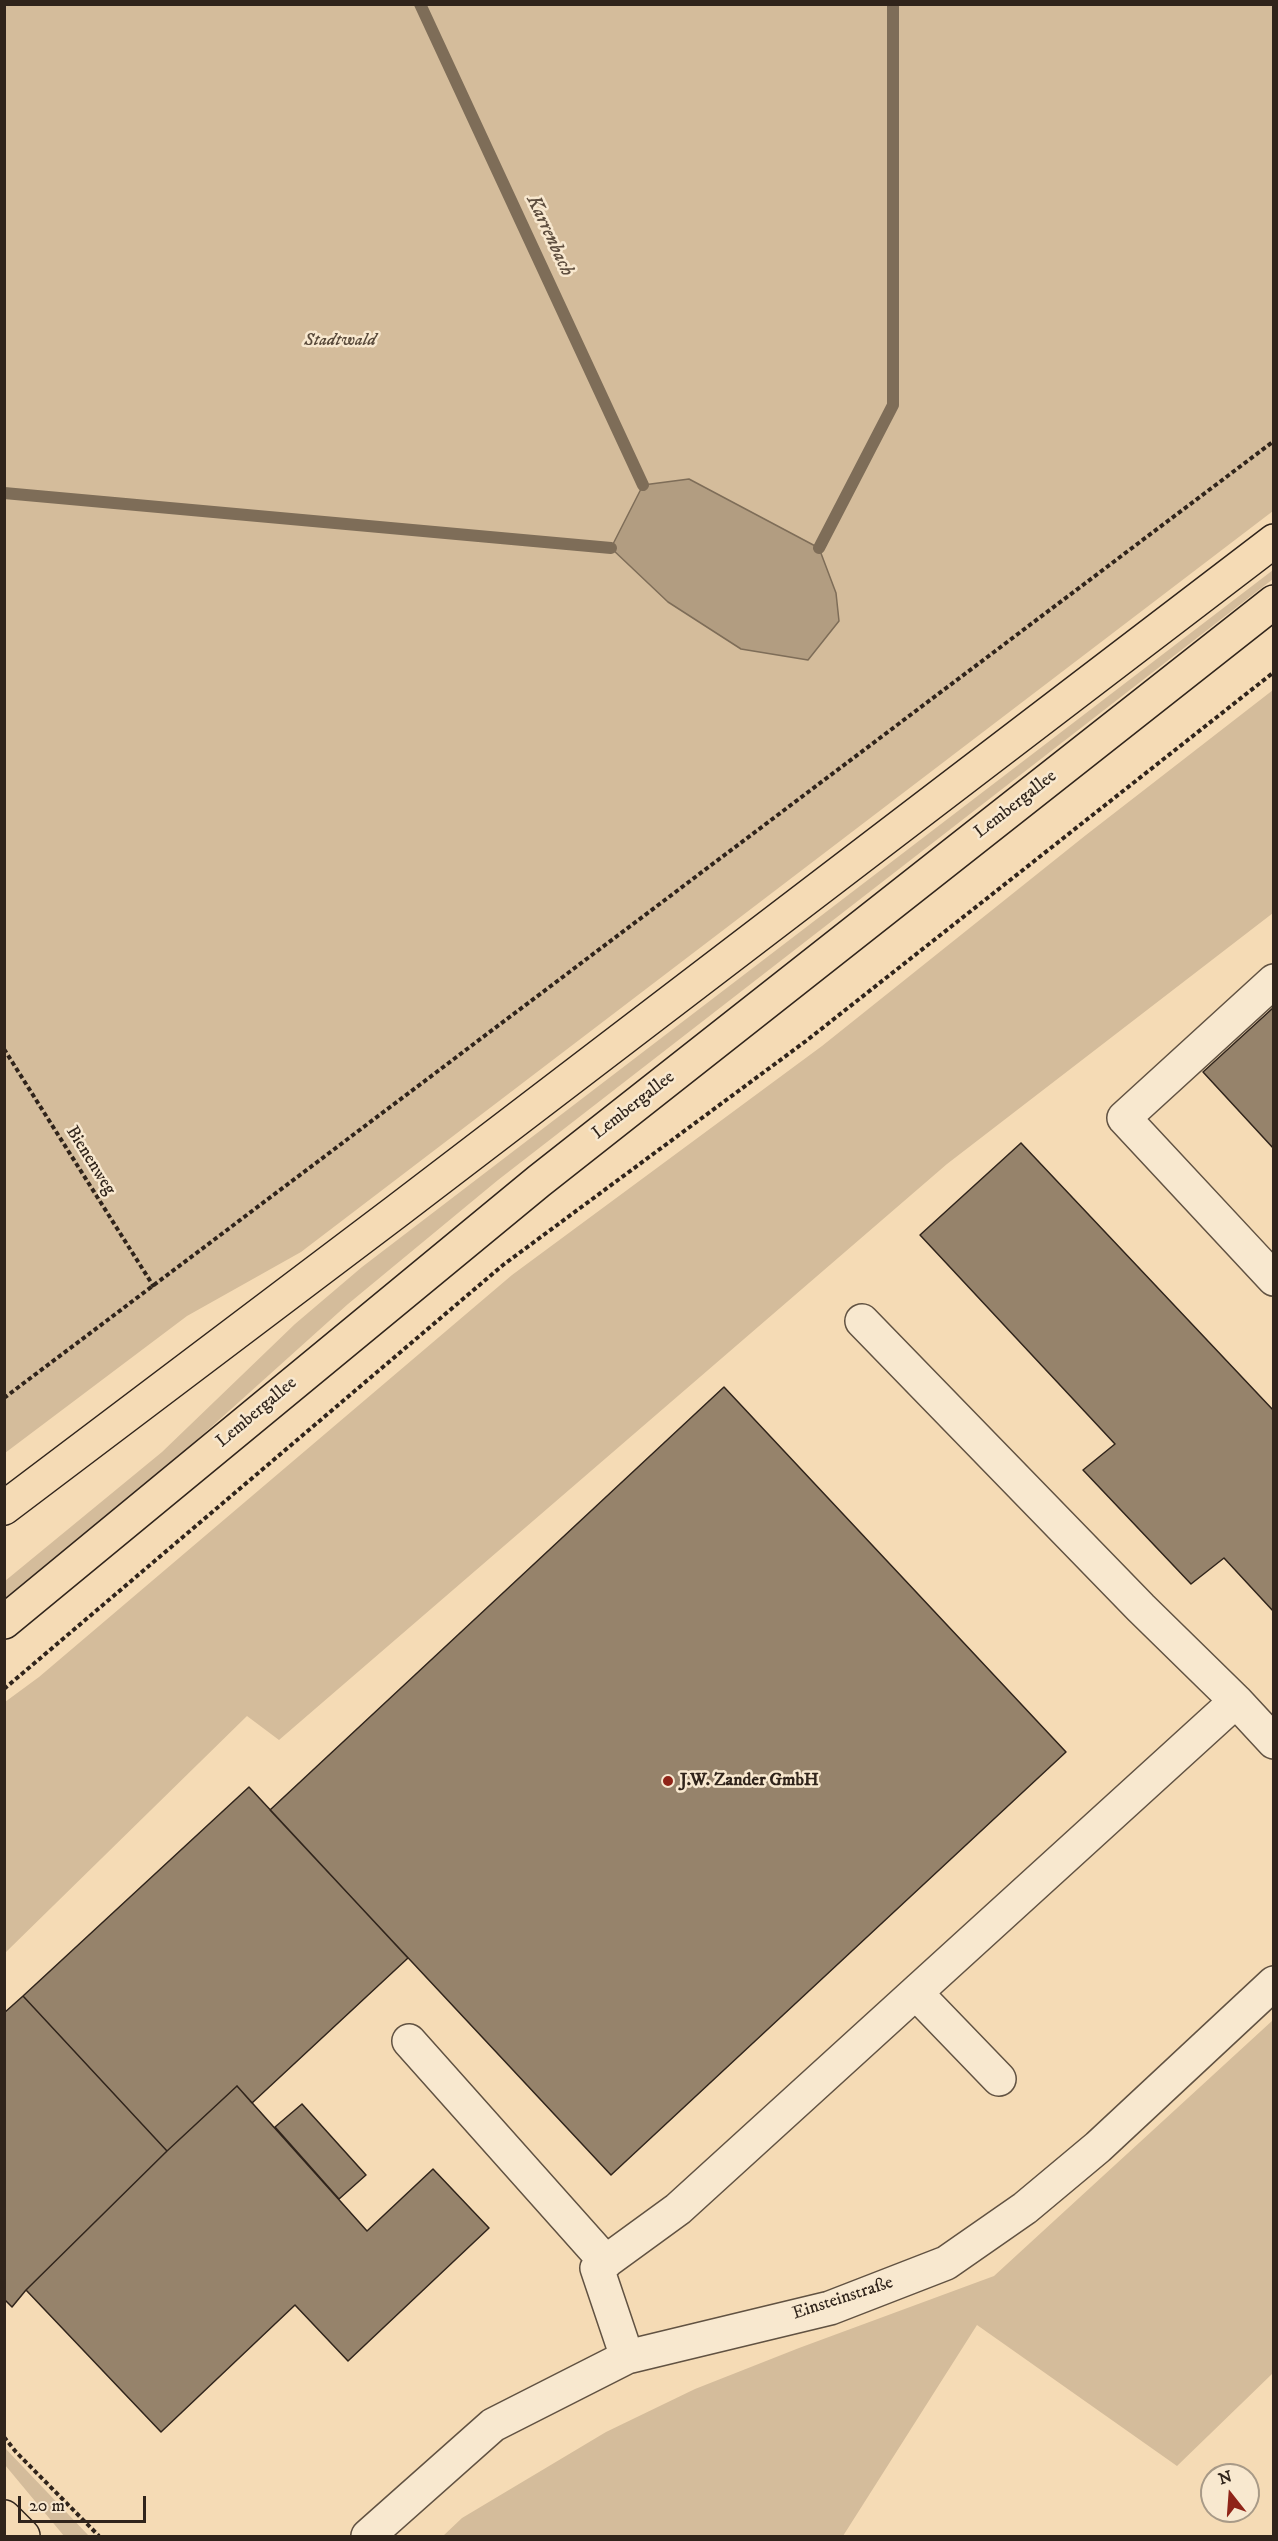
<!DOCTYPE html>
<html>
<head>
<meta charset="utf-8">
<style>
	body { margin:0 }
	#map { position:relative; width:1278px; height:2541px; overflow:hidden; background:#f5dbb5; font-family:"IM FELL DW Pica",serif }
	canvas { display:block }
	.frame { position:absolute; inset:0; border:6px solid #30241b; pointer-events:none }
	.north { position:absolute; left:1200px; top:2463px; width:60px; height:60px; box-sizing:border-box; background:#f8e8cf; border:2px solid #a89a87; border-radius:50%; rotate:343deg; font-size:16px; font-weight:700; line-height:24px; text-align:center; color:#30241b }
	.north::after { content:''; display:block; margin:auto; width:21px; height:27px; background:#8f2418; clip-path:polygon(50% 0,100% 100%,50% 72%,0 100%) }
	.scale { position:absolute; left:18px; top:2496px; width:128px; height:27px; box-sizing:border-box; border:3px solid #30241b; border-top:0; padding-left:8px; font-size:18px; line-height:21px; white-space:nowrap; color:#30241b; -webkit-text-stroke:4px #f8e8cf; paint-order:stroke }
</style>
</head>
<body>
<div id="map">
<canvas width="1278" height="2541"></canvas>
<div class="frame"></div>
<div class="north">N</div>
<div class="scale">20 m</div>
</div>
<script>
const g = document.querySelector('canvas').getContext('2d');
g.lineJoin = 'round';
function fillPath(path, color) { g.fillStyle = color; g.fill(path, 'evenodd'); }
const poly = rows => new Path2D(rows.map(r => 'M' + r).join(''));
function trace(path, color, width, dash) { g.strokeStyle = color; g.lineWidth = width; g.lineCap = dash ? 'butt' : 'round'; g.setLineDash(dash || []); g.stroke(path); }
function drawText(font, color, halo, rows, align = 'center') {
  g.font = font + ' "IM FELL DW Pica",serif'; g.lineWidth = 5; g.setLineDash([]); g.textBaseline = 'middle'; g.strokeStyle = halo; g.fillStyle = color; for (const [text, x, y, turn = 0] of rows) {
    g.save(); g.translate(x, y); g.rotate((+turn || 0) * Math.PI / 180); g.textAlign = isNaN(turn) ? turn : align; if (halo) g.strokeText(text, 0, 0); g.fillText(text, 0, 0); g.restore();
  }
}
fillPath(poly([
	[5,5,1273,5,1273,511,301,1252,187,1316,5,1453],
	[1273,570,1273,579,498,1180,348,1304,170,1464,5,1598,5,1581,162,1452,295,1324,362,1267],
	[1273,690,1273,913,947,1164,279,1740,247,1716,5,1953,5,1702,39,1677,512,1275,822,1046,1086,835],
	[1273,2020,1273,2373,1177,2466,977,2325,843,2536,443,2536,462,2518,606,2432,695,2389,799,2348,994,2276],
	[4,2448,5,2448,89,2536,64,2536,5,2465]
]), '#d4bc9b');
const water = poly([
	[689,479,819,548,836,593,839,621,808,660,741,649,668,602,611,548,643,485,689,479]
]);
fillPath(water, '#b29d81');
trace(water, '#7e6d58', 1.5);
trace(poly([
	[420,4,643,485],
	[4,493,611,548],
	[819,548,893,405,893,4]
]), '#7e6d58', 12);
const building = poly([
	[1274,1007,1274,1149,1203,1072,1274,1007],
	[1021,1143,1274,1411,1274,1612,1224,1558,1191,1584,1083,1470,1115,1444,920,1235,1021,1143],
	[724,1387,1066,1752,611,2175,270,1810,724,1387],
	[249,1787,408,1958,252,2103,237,2086,167,2151,23,1996,249,1787],
	[23,1996,167,2151,26,2290,12,2307,4,2299,4,2013,23,1996],
	[237,2086,367,2231,433,2169,489,2228,348,2361,295,2305,161,2432,26,2290,167,2151,237,2086],
	[302,2104,366,2175,339,2199,275,2127,302,2104]
]);
fillPath(building, '#96836b');
trace(building, '#30241b', 1.5);
const minor = poly([
	[1274,981,1124,1118,1274,1279],
	[862,1321,1141,1608,1236,1701],
	[916,1993,999,2079],
	[409,2041,606,2262],
	[627,2357,597,2268,678,2209,1236,1701,1274,1742],
	[368,2536,493,2425,627,2357,830,2308,946,2263,1025,2208,1098,2147,1274,1983]
]);
const major = poly([
	[4,1508,397,1211,1274,541],
	[4,1622,539,1181,1274,602],
	[4,2517,23,2536]
]);
trace(minor, '#615242', 36);
trace(major, '#30241b', 36);
trace(poly([
	[4,1049,154,1287],
	[4,1398,1274,441],
	[4,1689,503,1265,806,1041,1274,672],
	[4,2437,16,2452,99,2536]
]), '#30241b', 4, [4.5, 3]);
trace(minor, '#f8e8cf', 33);
trace(major, '#f5dbb5', 33);
for (const [x, y, r, color] of [
	[668,1781,6,"#8f2418"]
]) { const dot = new Path2D(); dot.arc(x, y, r, 0, 2 * Math.PI); g.fillStyle = color; g.fill(dot); trace(dot, '#f8e8cf', 2); }
drawText('italic 18px', '#594a3b', '#f8e8cf', [
	["Stadtwald",340,341]
]);
drawText('18px', '#30241b', '#f8e8cf', [
	["Lembergallee",1016,805,-38],
	["Lembergallee",634,1106,-38],
	["Bienenweg",90,1161,58],
	["Lembergallee",257,1413,-40],
	["Einsteinstraße",843,2299,-18]
]);
drawText('bold 18px', '#30241b', '#f8e8cf', [
	["J.W. Zander GmbH",680,1781]
], 'left');
drawText('italic 20px', '#5e4e3f', '#f8e8cf', [
	["Karrenbach",549,236,65]
]);
</script>
</body>
</html>
